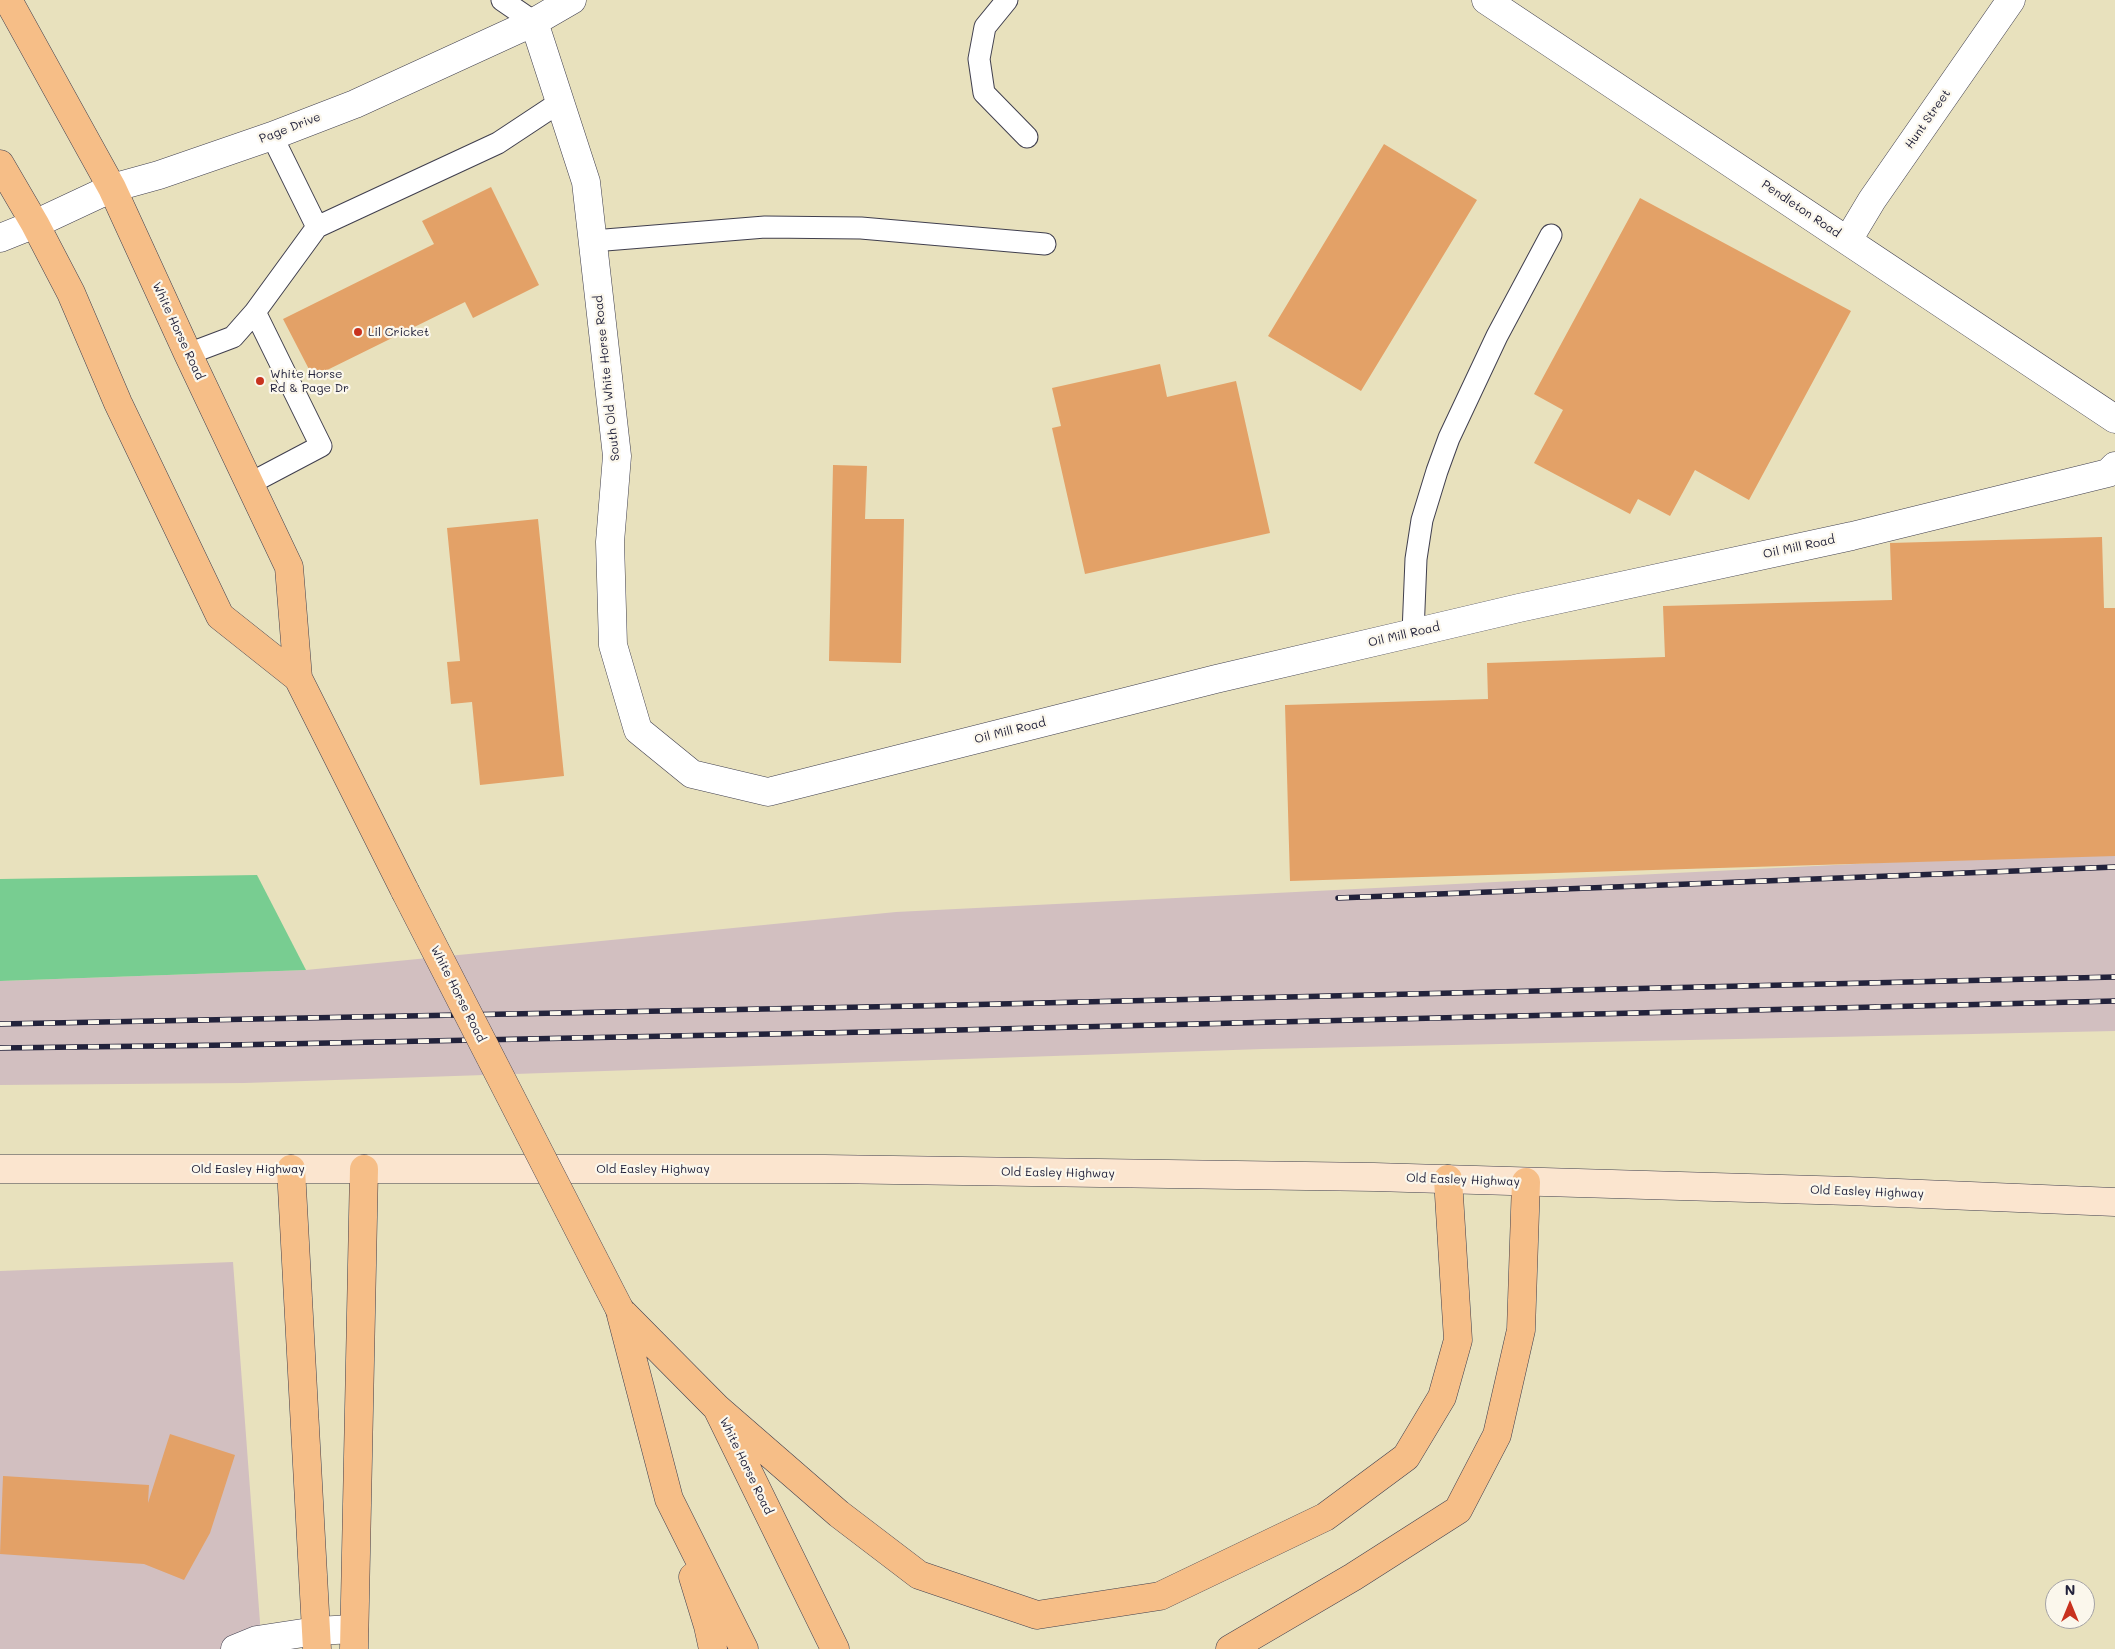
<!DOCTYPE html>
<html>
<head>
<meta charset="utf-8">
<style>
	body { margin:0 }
	#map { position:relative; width:2115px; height:1649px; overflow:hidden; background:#e8e1bd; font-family:Mali,sans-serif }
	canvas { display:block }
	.north { position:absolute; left:2045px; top:1579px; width:50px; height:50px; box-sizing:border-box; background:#fbf7ec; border:1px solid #a4a2a5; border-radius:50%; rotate:0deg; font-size:14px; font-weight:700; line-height:20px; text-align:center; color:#22223b }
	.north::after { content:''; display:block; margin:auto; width:18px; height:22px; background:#c8321e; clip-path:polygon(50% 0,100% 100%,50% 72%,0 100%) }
</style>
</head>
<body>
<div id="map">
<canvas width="2115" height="1649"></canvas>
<div class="north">N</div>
</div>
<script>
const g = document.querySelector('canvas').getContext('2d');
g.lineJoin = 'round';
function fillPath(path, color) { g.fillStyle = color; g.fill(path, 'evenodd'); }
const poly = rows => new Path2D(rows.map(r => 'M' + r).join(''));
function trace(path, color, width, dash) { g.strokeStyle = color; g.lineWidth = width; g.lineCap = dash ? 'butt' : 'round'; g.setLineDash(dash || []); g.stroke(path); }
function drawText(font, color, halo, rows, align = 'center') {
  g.font = font + ' Mali,sans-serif'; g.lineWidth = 4.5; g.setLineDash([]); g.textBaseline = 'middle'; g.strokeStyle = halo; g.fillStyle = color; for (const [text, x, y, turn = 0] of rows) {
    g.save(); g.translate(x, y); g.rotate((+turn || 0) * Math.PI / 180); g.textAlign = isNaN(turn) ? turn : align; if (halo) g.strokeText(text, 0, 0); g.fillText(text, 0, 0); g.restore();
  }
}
fillPath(poly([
	[2115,851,2115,1031,1263,1049,245,1083,0,1085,0,981,306,970,896,912],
	[233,1262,262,1649,0,1649,0,1271]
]), '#d2bfc0');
fillPath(poly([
	[257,875,306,970,0,981,0,879]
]), '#78cd91');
fillPath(poly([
	[1384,144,1477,200,1361,391,1268,336],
	[491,187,539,285,473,318,465,302,313,377,283,319,434,244,422,221],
	[1640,198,1851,311,1749,500,1695,470,1670,516,1638,499,1630,514,1534,463,1563,410,1534,394],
	[1160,364,1167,397,1236,381,1270,533,1085,574,1052,428,1061,426,1052,388],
	[833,465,867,466,865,519,904,519,901,663,829,661],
	[538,519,564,776,480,785,472,702,451,704,447,662,460,661,447,528],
	[2102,537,2104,608,2115,608,2115,856,1290,881,1285,705,1488,699,1487,663,1665,657,1663,606,1892,600,1890,543],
	[170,1434,235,1455,210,1533,184,1580,144,1564,0,1554,3,1476,149,1485,148,1503]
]), '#e3a167');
const service = poly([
	[502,0,534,22],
	[1007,0,985,27,979,59,984,93,1027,137],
	[272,136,317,227,498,143,560,102],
	[593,241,765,227,861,228,1045,244],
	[188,354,233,337,255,312,317,227],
	[249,484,321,446,255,312],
	[1413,633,1416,559,1422,520,1437,471,1449,438,1497,336,1551,235]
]);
const minor = poly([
	[534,22,586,182,617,456,610,542,613,645,638,730,692,774,768,792,1216,679,1413,633,1519,608,1852,536,2108,473,2115,466],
	[0,238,35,224,112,188,159,175,272,136,355,104,534,22,572,0],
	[1848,240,1872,200,2011,0],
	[235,1649,257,1640,316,1631,354,1629]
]);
const tertiary = poly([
	[1486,0,2115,419]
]);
const secondary = poly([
	[0,1169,825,1169,1374,1177,1850,1191,2115,1202]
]);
const trunk = poly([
	[8,0,112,188,188,354,289,567,298,678,405,891],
	[0,164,35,224,71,293,118,403,220,616,298,678],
	[291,1169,317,1649],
	[620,1310,717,1408,835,1649],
	[620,1311,669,1499,744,1649],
	[717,1408,839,1514,919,1575,1037,1615,1160,1596,1325,1517,1406,1457,1442,1397,1458,1340,1448,1179],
	[693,1577,708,1626,713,1649],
	[354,1649,364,1169],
	[1230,1649,1353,1577,1458,1510,1497,1435,1521,1330,1526,1182]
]);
trace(service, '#403f4e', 23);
trace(minor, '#403f4e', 29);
trace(tertiary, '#403f4e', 29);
trace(secondary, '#403f4e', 29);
trace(trunk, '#403f4e', 29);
trace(service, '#fff', 21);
trace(minor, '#fff', 28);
trace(tertiary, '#fff', 28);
trace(secondary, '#fbe5cf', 28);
trace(trunk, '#f6be87', 28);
const rail = poly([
	[1338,898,2115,867],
	[0,1024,916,1006,2115,977],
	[0,1048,231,1045,917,1031,2115,1001]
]);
trace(rail, '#22223b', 5.5);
trace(rail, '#fbf7ec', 4, [11]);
const trunkBridge = poly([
	[405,891,620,1310]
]);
trace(trunkBridge, '#403f4e', 29, []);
trace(trunkBridge, '#f6be87', 28);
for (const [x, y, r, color] of [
	[358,332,5,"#c8321e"],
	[260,381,5,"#c8321e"]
]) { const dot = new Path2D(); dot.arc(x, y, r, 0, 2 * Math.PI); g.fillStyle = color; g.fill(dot); trace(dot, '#fbf7ec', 2); }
drawText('12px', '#22223b', '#fbf7ec', [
	["Hunt Street",1928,119,-55],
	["Page Drive",290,128,-21],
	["Pendleton Road",1801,209,34],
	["White Horse Road",178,331,65],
	["South Old White Horse Road",607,378,-96],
	["Oil Mill Road",1799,547,-12],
	["Oil Mill Road",1404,635,-13],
	["Oil Mill Road",1010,731,-14],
	["White Horse Road",458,994,63],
	["Old Easley Highway",248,1169],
	["Old Easley Highway",653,1169],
	["Old Easley Highway",1058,1173,1],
	["Old Easley Highway",1463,1180,2],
	["Old Easley Highway",1867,1192,2],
	["White Horse Road",746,1466,64]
]);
drawText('12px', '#22223b', '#fbf7ec', [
	["Lil Cricket",368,332],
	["White Horse",270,374],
	["Rd & Page Dr",270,388]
], 'left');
</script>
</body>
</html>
